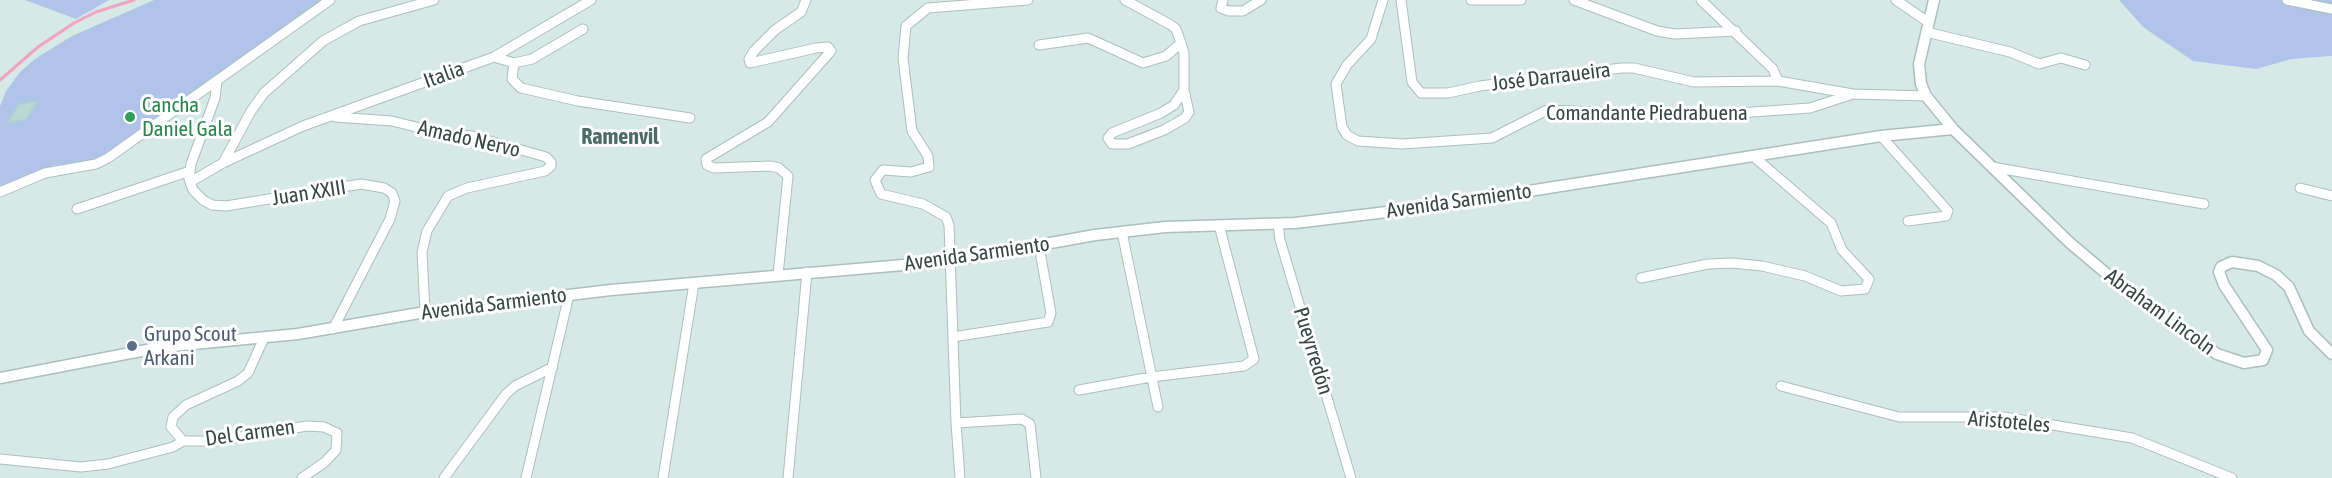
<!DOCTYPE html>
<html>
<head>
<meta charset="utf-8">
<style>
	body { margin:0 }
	canvas { display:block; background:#e8f5f3 }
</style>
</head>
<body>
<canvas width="2332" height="478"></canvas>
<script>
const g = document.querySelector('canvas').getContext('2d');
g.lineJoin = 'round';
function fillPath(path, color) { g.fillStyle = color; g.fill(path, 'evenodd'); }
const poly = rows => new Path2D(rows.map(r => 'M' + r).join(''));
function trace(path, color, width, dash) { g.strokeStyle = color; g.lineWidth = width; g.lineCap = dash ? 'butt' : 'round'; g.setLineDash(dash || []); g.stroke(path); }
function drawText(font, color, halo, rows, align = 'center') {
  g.font = font + ' "Asap Condensed",sans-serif'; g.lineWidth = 6; g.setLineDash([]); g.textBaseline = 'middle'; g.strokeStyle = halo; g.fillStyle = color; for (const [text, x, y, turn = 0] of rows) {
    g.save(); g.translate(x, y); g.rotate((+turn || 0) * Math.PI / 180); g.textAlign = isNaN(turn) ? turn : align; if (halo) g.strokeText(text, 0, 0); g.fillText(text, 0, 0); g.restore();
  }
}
fillPath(poly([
	[0,0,2119,0,2143,27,2256,69,2292,59,2332,56,2332,478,0,478]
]), '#d6e9e7');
fillPath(poly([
	[25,0,109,0,76,19],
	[154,0,324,0,110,153,82,163,54,165,0,186,0,106,6,91,20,72,35,59,72,36],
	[2119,0,2332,0,2332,56,2292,59,2256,69,2193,61,2143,27]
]), '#b0c4ea');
trace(poly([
	[0,80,38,47,74,23,96,12,134,0]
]), '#f3a3c2', 3);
const building = poly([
	[38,101,26,119,8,123,19,104,38,101]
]);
fillPath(building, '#bdd7d2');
trace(building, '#b0d2cb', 1.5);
const minor = poly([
	[1028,0,928,8,906,26,903,58,912,131,928,156,929,167,911,172,883,170,875,180,881,194,923,204,946,217,949,225,956,423,1022,419,1030,424,1036,478],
	[1223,0,1221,8,1229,11,1243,11,1261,0],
	[1383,0,1371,39,1347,65,1336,84,1342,127,1347,135,1358,141,1402,144,1492,138,1547,110,1696,116,1810,108,1853,94],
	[1401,0,1412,82,1421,93,1448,93,1480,86,1621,68,1634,68,1694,82,1778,81],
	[1471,0,1521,0],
	[1574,0,1657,31,1675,34,1736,31],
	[1701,0,1773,69,1778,81,1853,94,1926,96],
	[1896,0,1928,22],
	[2287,0,2332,9],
	[1926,32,2010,52,2039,64,2061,58,2085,65],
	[1181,43,1184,53,1184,90],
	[1039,45,1088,38,1143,63,1166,56,1181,43,1176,29,1171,25,1125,0],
	[494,57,591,0],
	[514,63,532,59,583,29],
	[217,82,215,98,191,164,189,179,193,190,203,200,212,205,226,206,361,184,384,188,392,193,395,201,390,219,333,329],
	[1184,90,1189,112,1185,118,1164,130,1128,144,1112,144,1108,138,1112,133,1161,113,1174,105,1184,90],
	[335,117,392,121,440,133,472,136,546,157,551,162,551,166,545,171,467,188,448,196,427,231,422,252,425,312],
	[1881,136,1948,211,1946,216,1908,221],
	[223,163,251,111,264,93,323,41,359,21,434,0],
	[1992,167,2204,204],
	[190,182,223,163,303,126,494,57,514,63,512,79,521,88,578,101,690,118],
	[2300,188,2332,196],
	[0,192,45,173,96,164,108,158,330,0],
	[77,209,190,171],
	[1278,224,1280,240,1351,478],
	[1122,232,1158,407],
	[778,275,788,176,779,168,770,166,714,168,707,165,706,159,768,122,831,51,828,47,816,48,750,63,749,59,754,51,775,30,801,12,806,0],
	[1641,278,1708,264,1732,263,1762,266,1805,276,1841,291,1865,289,1869,279,1842,250,1831,223,1753,156],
	[953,337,1048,322,1051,313,1039,246],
	[264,338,248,373,238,381,186,405,173,417,171,427,183,441,216,441,307,426,324,427,337,433,336,450,325,462,302,478],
	[1781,386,1899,417,2004,417,2132,438,2232,478],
	[1079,390,1151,377,1244,366,1254,359,1219,225],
	[956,423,960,478],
	[0,459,81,467,108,464,173,447,183,441],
	[444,478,506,394,515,386,553,367],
	[526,478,569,295],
	[663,478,694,283],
	[788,478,807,272]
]);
const tertiary = poly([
	[1934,0,1919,64,1921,84,1926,96,1953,129,2069,242,2108,275,2217,354,2244,363,2263,360,2267,350,2224,285,2219,272,2221,267,2232,262,2258,266,2276,275,2289,287,2309,331,2332,354],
	[0,378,162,347,298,334,425,312,611,290,950,261,1095,235,1165,227,1295,223,1420,208,1881,136,1953,129]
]);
trace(minor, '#aac0bd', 11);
trace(tertiary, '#aac0bd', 13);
trace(minor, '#fff', 9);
trace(tertiary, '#fff', 10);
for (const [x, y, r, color] of [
	[130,117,6,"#2e9e5b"],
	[132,346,6,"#5c6f8a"]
]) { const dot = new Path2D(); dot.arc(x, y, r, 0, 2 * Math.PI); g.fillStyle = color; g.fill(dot); trace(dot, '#fff', 2); }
drawText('21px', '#364845', '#fff', [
	["Italia",444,75,-20],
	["José Darraueira",1551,77,-7],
	["Comandante Piedrabuena",1647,113],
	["Amado Nervo",469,139,13],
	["Juan XXIII",309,193,-9],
	["Avenida Sarmiento",1459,201,-8],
	["Avenida Sarmiento",977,254,-8],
	["Avenida Sarmiento",494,304,-7],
	["Abraham Lincoln",2160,312,36],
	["Pueyrredón",1313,351,73],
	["Aristoteles",2009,422,5],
	["Del Carmen",250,433,-8]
]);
drawText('21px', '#27864d', '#fff', [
	["Cancha",142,105],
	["Daniel Gala",142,129]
], 'left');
drawText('21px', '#4e5e75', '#fff', [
	["Grupo Scout",144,334],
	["Arkani",144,358]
], 'left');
drawText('bold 22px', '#4d6c65', '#fff', [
	["Ramenvil",620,137]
]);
</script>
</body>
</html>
